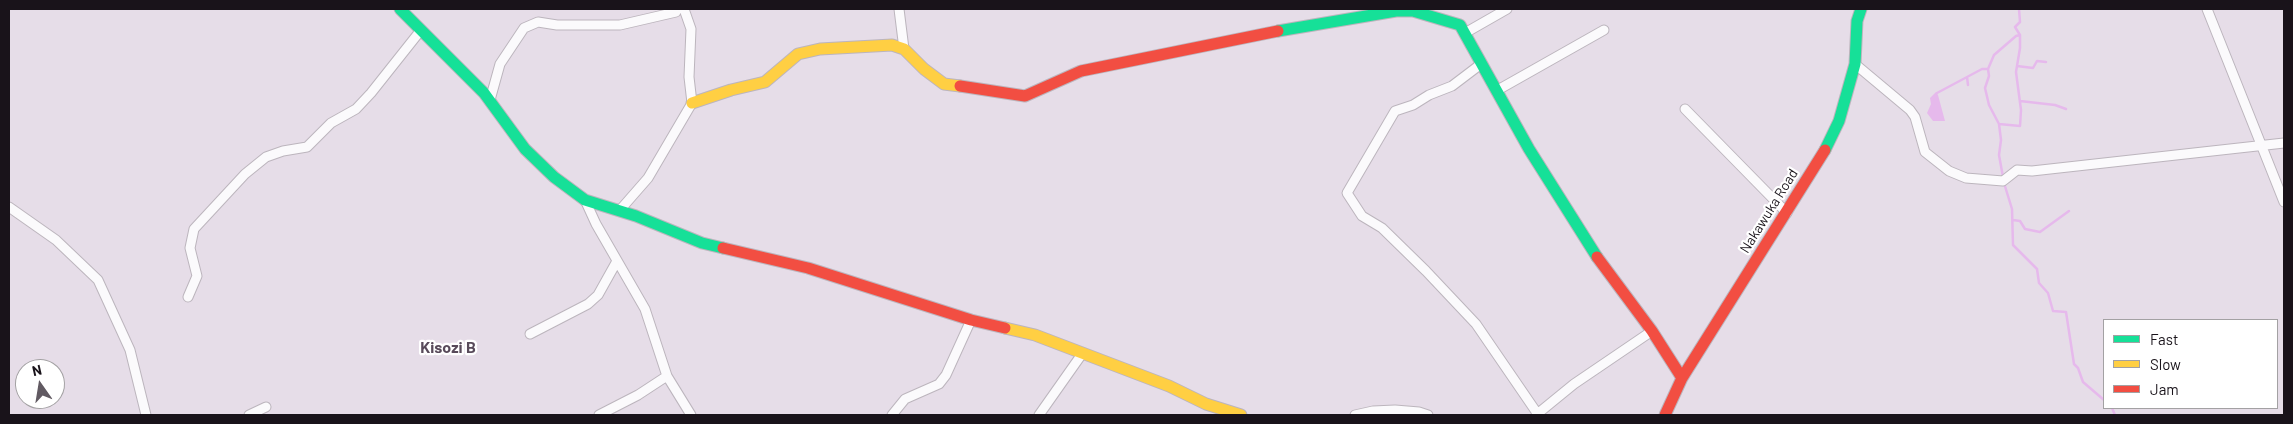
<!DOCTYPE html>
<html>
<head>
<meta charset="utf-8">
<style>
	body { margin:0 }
	#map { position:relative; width:2293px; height:424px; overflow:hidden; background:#e6dde8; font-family:Barlow,sans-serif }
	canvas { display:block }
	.frame { position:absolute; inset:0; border:10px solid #19131a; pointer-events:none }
	.legend { position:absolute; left:2103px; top:319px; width:175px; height:90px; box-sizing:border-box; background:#fff; border:1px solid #a3a1a3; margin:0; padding:6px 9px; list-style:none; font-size:15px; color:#19131a }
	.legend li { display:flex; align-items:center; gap:10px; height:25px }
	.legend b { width:25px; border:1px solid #a3a1a3 }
	.north { position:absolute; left:15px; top:359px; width:50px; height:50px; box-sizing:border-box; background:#fff; border:1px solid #a3a1a3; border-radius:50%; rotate:347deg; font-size:14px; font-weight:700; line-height:20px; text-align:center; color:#19131a }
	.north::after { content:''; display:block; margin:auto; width:18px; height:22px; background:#615a62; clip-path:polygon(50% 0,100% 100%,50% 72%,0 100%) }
</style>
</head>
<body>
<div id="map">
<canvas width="2293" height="424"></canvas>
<div class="frame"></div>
<ul class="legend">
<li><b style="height:6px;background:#16e098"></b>Fast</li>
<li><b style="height:6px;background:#ffcf43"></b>Slow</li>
<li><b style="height:6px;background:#f24e42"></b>Jam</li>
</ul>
<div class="north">N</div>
</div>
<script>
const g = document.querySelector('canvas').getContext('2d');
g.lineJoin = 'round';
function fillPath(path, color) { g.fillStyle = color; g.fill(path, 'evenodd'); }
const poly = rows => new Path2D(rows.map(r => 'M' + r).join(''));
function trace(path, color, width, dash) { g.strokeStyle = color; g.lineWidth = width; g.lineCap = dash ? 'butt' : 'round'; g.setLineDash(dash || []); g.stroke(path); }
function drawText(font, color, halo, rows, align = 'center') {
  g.font = font + ' Barlow,sans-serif'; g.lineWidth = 4.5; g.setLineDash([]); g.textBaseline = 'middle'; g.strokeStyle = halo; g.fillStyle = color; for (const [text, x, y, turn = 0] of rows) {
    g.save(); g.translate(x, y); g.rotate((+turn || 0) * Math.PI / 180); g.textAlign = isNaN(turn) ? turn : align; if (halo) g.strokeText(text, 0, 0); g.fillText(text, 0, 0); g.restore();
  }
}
fillPath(poly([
	[1936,92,1938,95,1945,121,1933,121,1927,113,1931,104,1930,98]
]), '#e6b9ec');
trace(poly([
	[2017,66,2033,68,2037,61,2046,62],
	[1988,69,1989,76,1985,88,1989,105,1999,124],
	[1967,77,1968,85],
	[1937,93,1982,69,1988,69,1994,55,2016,36,2020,35],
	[2020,101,2055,105,2066,109],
	[2003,177,1999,155,2001,140,1999,124,2020,126,2021,110,2016,72,2020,48,2020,35,2015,27,2020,22,2019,9],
	[2004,183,2012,209,2013,245,2037,269,2039,283,2048,293,2053,311,2066,312,2074,364,2078,368,2083,382,2104,400],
	[2013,220,2020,221,2025,229,2040,232,2069,211],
	[2112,408,2115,415]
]), '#e6b9ec', 2.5);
const street = poly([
	[899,9,904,49],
	[2207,9,2284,202],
	[1465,33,1507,9],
	[1481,64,1452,86,1429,95,1413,105,1395,111,1347,193,1362,216,1382,228,1426,271,1476,324,1537,413],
	[1855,64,1910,110,1915,117,1925,152,1949,171,1966,178,2003,181,2017,170,2032,171,2284,143],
	[1496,91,1604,30],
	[490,100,500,64,524,28,538,22,557,25,620,25,676,12,677,9],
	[1685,109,1787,213],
	[585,200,596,224,645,309,667,376,691,415],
	[9,207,56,240,98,280,130,350,146,415],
	[620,210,648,178,692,103,689,77,691,29,684,9],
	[188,297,197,276,190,248,194,229,245,174,266,157,283,151,307,147,331,123,356,109,371,93,421,30],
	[530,334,588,304,598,295,617,261],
	[249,415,266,407],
	[599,415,638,395,667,376],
	[892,415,905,399,939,384,946,375,971,320],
	[1039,415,1082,354],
	[1355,415,1373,411,1395,410,1419,412,1428,415],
	[1536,415,1574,384,1652,331]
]);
const fast = poly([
	[400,9,484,93,525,149,554,177,585,200,636,216,702,243,723,248],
	[1278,31,1396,11,1413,11,1460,25,1529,149,1597,257],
	[1825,150,1839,121,1855,64,1857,21,1861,9]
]);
const slow = poly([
	[692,103,731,90,765,82,798,54,820,49,892,45,904,49,924,69,944,84,960,86],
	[1005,328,1035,335,1169,386,1206,404,1241,415]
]);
const jam = poly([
	[960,86,1025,96,1081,71,1278,31],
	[723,248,808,268,971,320,1005,328],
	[1597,257,1652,331,1682,378],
	[1665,415,1682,378,1825,150]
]);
trace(street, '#bcb5bd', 11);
trace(fast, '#bcb5bd', 13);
trace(slow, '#bcb5bd', 13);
trace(jam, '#bcb5bd', 13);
trace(street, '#fbfafc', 9);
trace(fast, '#16e098', 11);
trace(slow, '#ffcf43', 11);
trace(jam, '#f24e42', 11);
drawText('14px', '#19131a', '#fff', [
	["Nakawuka Road",1769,211,-58]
]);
drawText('bold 16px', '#584a5a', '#fff', [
	["Kisozi B",448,348]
]);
</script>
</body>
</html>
